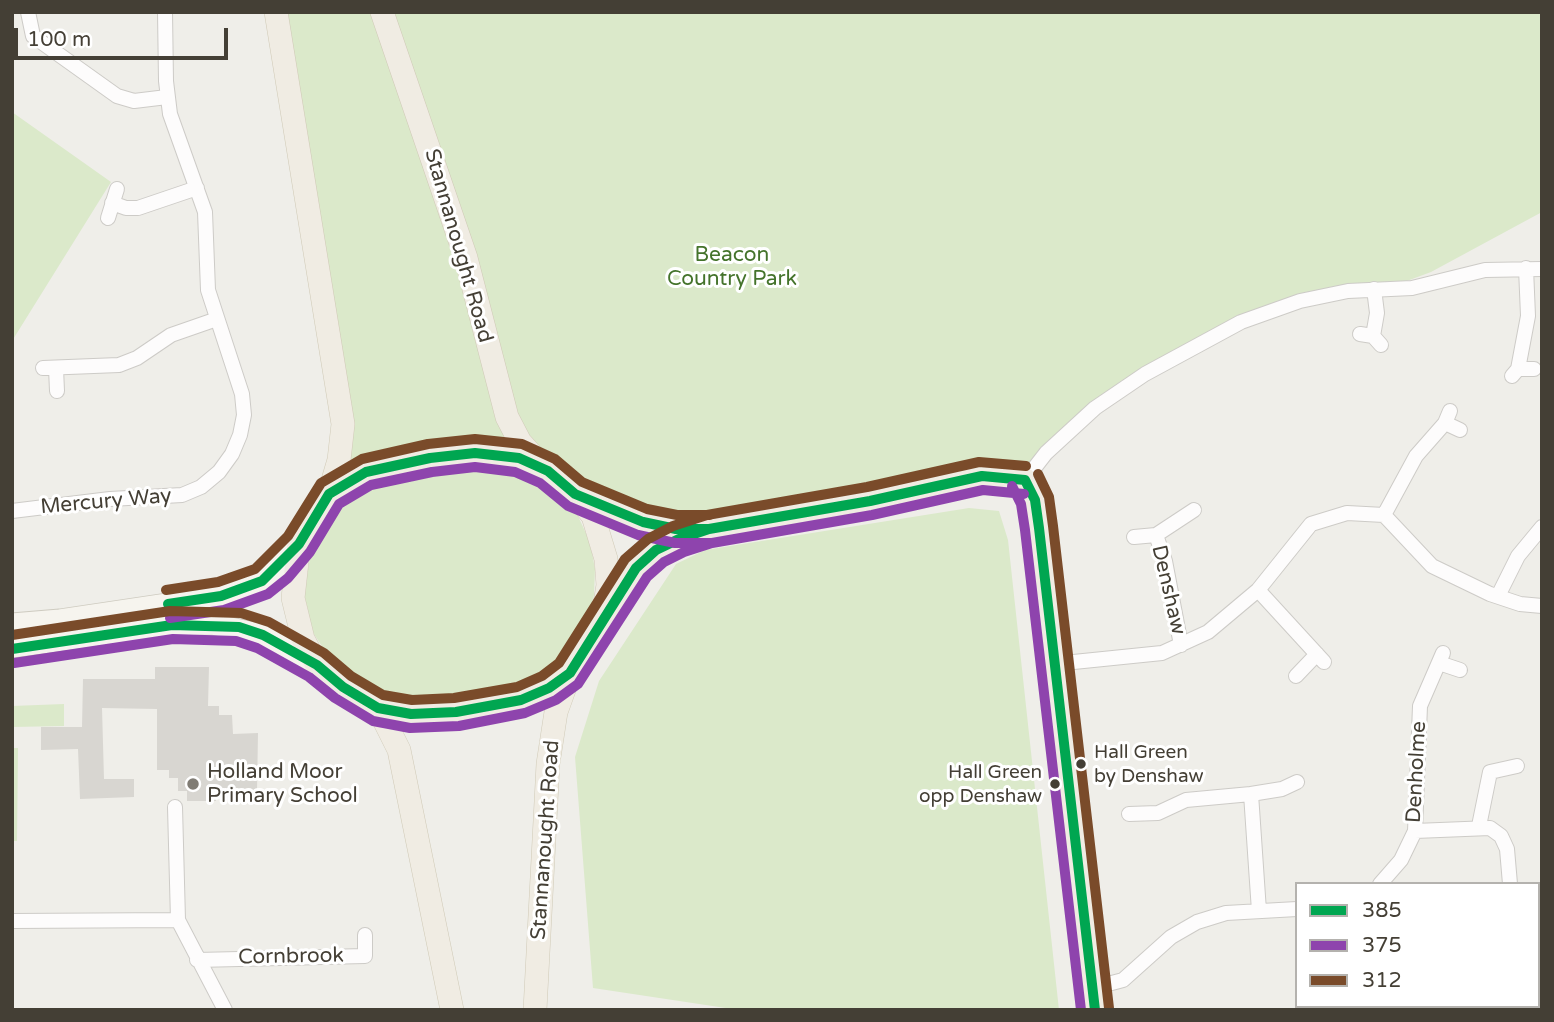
<!DOCTYPE html>
<html>
<head>
<meta charset="utf-8">
<style>
	body { margin:0 }
	#map { position:relative; width:1554px; height:1022px; overflow:hidden; background:#efeee9; font-family:"Varela Round",sans-serif }
	canvas { display:block }
	.frame { position:absolute; inset:0; border:14px solid #443f35; pointer-events:none }
	.legend { position:absolute; left:1295px; top:882px; width:245px; height:126px; box-sizing:border-box; background:#fff; border:2px solid #b4b2ae; margin:0; padding:9px 12px; list-style:none; font-size:21px; color:#443f35 }
	.legend li { display:flex; align-items:center; gap:14px; height:35px }
	.legend b { width:35px; border:2px solid #b4b2ae }
	.scale { position:absolute; left:14px; top:28px; width:214px; height:32px; box-sizing:border-box; border:4px solid #443f35; border-top:0; padding-left:9px; font-size:21px; line-height:24px; white-space:nowrap; color:#443f35; -webkit-text-stroke:5px #fff; paint-order:stroke }
</style>
</head>
<body>
<div id="map">
<canvas width="1554" height="1022"></canvas>
<div class="frame"></div>
<ul class="legend">
<li><b style="height:9px;background:#00a651"></b>385</li>
<li><b style="height:9px;background:#8e44ad"></b>375</li>
<li><b style="height:9px;background:#7a4b2a"></b>312</li>
</ul>
<div class="scale">100 m</div>
</div>
<script>
const g = document.querySelector('canvas').getContext('2d');
g.lineJoin = 'round';
function fillPath(path, color) { g.fillStyle = color; g.fill(path, 'evenodd'); }
const poly = rows => new Path2D(rows.map(r => 'M' + r).join(''));
function trace(path, color, width, dash) { g.strokeStyle = color; g.lineWidth = width; g.lineCap = dash ? 'butt' : 'round'; g.setLineDash(dash || []); g.stroke(path); }
function drawText(font, color, halo, rows, align = 'center') {
  g.font = font + ' "Varela Round",sans-serif'; g.lineWidth = 6; g.setLineDash([]); g.textBaseline = 'middle'; g.strokeStyle = halo; g.fillStyle = color; for (const [text, x, y, turn = 0] of rows) {
    g.save(); g.translate(x, y); g.rotate((+turn || 0) * Math.PI / 180); g.textAlign = isNaN(turn) ? turn : align; if (halo) g.strokeText(text, 0, 0); g.fillText(text, 0, 0); g.restore();
  }
}
fillPath(poly([
	[287,12,374,12,397,69,511,445,486,440,399,452,346,471,327,264],
	[382,12,1542,12,1542,212,1431,272,1388,288,1348,291,1241,322,1095,408,1025,480,709,529,575,494,520,442],
	[12,112,111,182,12,341],
	[481,463,529,473,567,502,577,514,590,542,595,569,594,595,587,623,565,657,542,677,518,688,440,702,407,703,380,697,355,684,334,665,312,631,304,593,312,546,331,513,365,486,392,476],
	[969,508,999,511,1008,540,1059,1010,739,1010,593,988,575,757,599,681,676,564,705,550],
	[64,704,64,726,12,727,12,706],
	[12,748,18,748,17,841,12,841]
]), '#dbe9ca');
fillPath(poly([
	[155,667,209,667,208,706,219,706,219,715,232,715,233,734,258,733,257,791,216,790,216,801,187,801,187,791,178,791,178,778,169,778,169,770,157,770,157,709,102,708,104,779,134,779,134,797,80,799,78,749,41,750,41,727,82,727,83,679,155,679]
]), '#d8d6d1');
const minor = poly([
	[28,12,33,36,117,96,134,101,167,97],
	[112,203,126,208,138,208,197,188],
	[108,218,117,189],
	[1360,334,1373,336,1381,345],
	[1373,336,1377,313,1374,289],
	[43,368,119,365,137,358,171,335,217,319],
	[56,368,57,391],
	[1518,369,1534,369],
	[1512,376,1518,369,1528,316,1526,268],
	[1445,423,1460,430],
	[1025,480,1046,453,1095,408,1145,374,1241,322,1300,301,1348,291,1412,288,1485,270,1542,269],
	[12,511,110,499,182,495,201,487,219,472,232,454,240,435,244,415,242,394,208,290,205,212,170,114,166,81,165,12],
	[1384,515,1416,456,1445,423,1450,411],
	[1156,535,1165,561,1181,645],
	[1134,537,1156,535,1194,510],
	[1258,590,1324,662],
	[1498,596,1518,556,1542,527],
	[1439,663,1460,670],
	[1054,664,1162,653,1208,632,1258,590,1311,524,1347,513,1384,515,1432,566,1490,594,1520,604,1542,606],
	[1296,676,1317,654],
	[1251,794,1282,789,1297,782],
	[175,807,178,920,225,1010],
	[1129,814,1158,813,1186,800,1251,794,1259,911],
	[1479,826,1490,772,1517,766],
	[1415,831,1490,828,1501,836,1507,849,1510,884],
	[1380,884,1401,860,1415,831,1420,706,1443,653],
	[12,921,178,920],
	[197,960,365,956,365,935],
	[1093,988,1123,980,1171,937,1197,922,1226,913,1297,909],
	[1354,1010,1355,1006,1408,1006]
]);
const secondary = poly([
	[12,624,60,620,221,596,262,581,278,568,299,544],
	[12,647,172,625,212,624,263,635,317,665]
]);
const primary = poly([
	[276,12,343,424,339,460,329,494],
	[382,12,466,258,507,417,520,442,541,465],
	[475,453,519,458,548,471,575,494,593,516,606,559,608,585,603,616,570,673,549,688,521,700,456,712,411,714,378,708,343,687,317,665,303,639,293,598,299,544,329,494,346,483,394,464,475,453],
	[578,495,643,522,695,529],
	[603,616,647,558,679,539,709,529,870,501,982,476,1025,480,1035,500,1039,528,1095,1010],
	[378,708,399,750,452,1010],
	[535,1010,548,764,556,712,570,673]
]);
trace(minor, '#cdcbc7', 16);
trace(secondary, '#cecbc0', 23);
trace(primary, '#d0cab7', 24);
trace(minor, '#fdfcfc', 14);
trace(secondary, '#f6f4ee', 21);
trace(primary, '#f0ece3', 23);
trace(poly([
	[1025,480,1035,500,1039,528,1095,1010],
	[168,604,221,596,262,581,299,544,329,494,366,472,430,458,475,453,519,458,548,471,575,494,643,522,676,529,710,529],
	[12,649,172,625,239,627,263,635,317,665,343,687,378,708,411,714,456,712,521,700,549,688,570,673,636,568,656,550,679,539,709,529,870,501,982,476,1025,480]
]), '#00a651', 10);
trace(poly([
	[1012,486,1021,504,1025,530,1081,1010],
	[170,618,224,610,268,594,288,578,310,552,339,504,371,485,432,472,475,467,515,472,540,483,568,506,638,535,675,543,710,543],
	[14,663,173,639,236,641,257,648,309,677,335,698,373,721,410,728,459,726,525,713,556,700,578,684,647,577,664,562,684,552,712,543,872,515,983,490,1024,494]
]), '#8e44ad', 10);
trace(poly([
	[1038,474,1049,497,1053,526,1109,1008],
	[166,590,218,582,255,569,288,536,321,483,362,459,428,444,475,439,522,444,555,459,582,482,647,509,677,515,710,515],
	[12,635,170,611,241,613,269,622,324,653,351,676,383,695,412,700,454,698,517,687,542,676,559,663,625,559,648,539,673,526,707,515,867,487,979,462,1026,466]
]), '#7a4b2a', 10);
for (const [x, y, r, color] of [
	[1081,764,6,"#443f35"],
	[193,784,7,"#807c74"],
	[1055,784,6,"#443f35"]
]) { const dot = new Path2D(); dot.arc(x, y, r, 0, 2 * Math.PI); g.fillStyle = color; g.fill(dot); trace(dot, '#fff', 2.5); }
drawText('19px', '#443f35', '#fff', [
	["Hall Green",1094,753],
	["by Denshaw",1094,777],
	["Hall Green",1042,773,"right"],
	["opp Denshaw",1042,797,"right"]
], 'left');
drawText('21px', '#443f35', '#fff', [
	["Stannanought Road",458,246,74],
	["Mercury Way",106,502,-5],
	["Denshaw",1168,590,77],
	["Denholme",1417,772,-87],
	["Stannanought Road",546,840,-86],
	["Cornbrook",291,957,-1]
]);
drawText('21px', '#44732b', '#fff', [
	["Beacon",732,255],
	["Country Park",732,279]
]);
drawText('21px', '#443f35', '#fff', [
	["Holland Moor",207,772],
	["Primary School",207,796]
], 'left');
</script>
</body>
</html>
